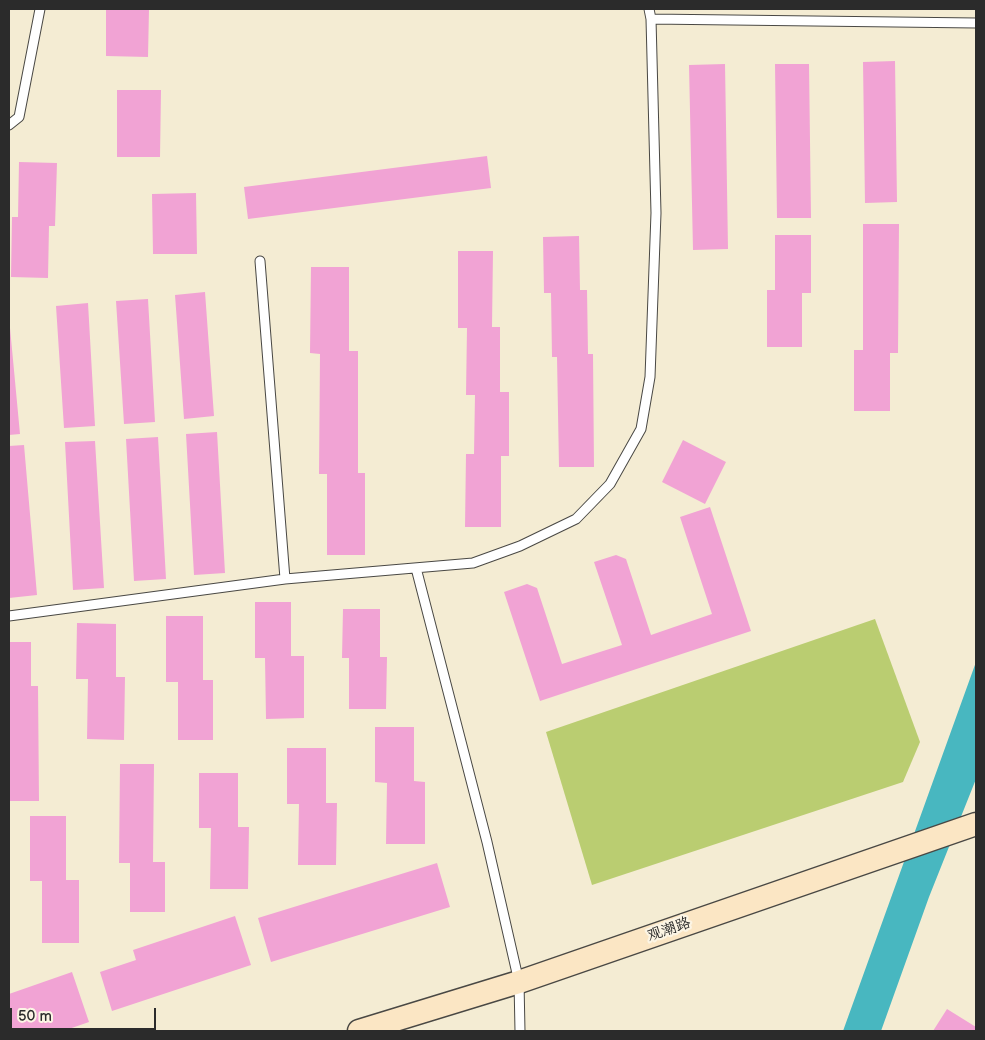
<!DOCTYPE html>
<html>
<head>
<meta charset="utf-8">
<style>
	body { margin:0 }
	#map { position:relative; width:985px; height:1040px; overflow:hidden; background:#f4ecd3; font-family:"Balsamiq Sans",sans-serif }
	canvas { display:block }
	.frame { position:absolute; inset:0; border:10px solid #2b2b2b; pointer-events:none }
	.scale { position:absolute; left:10px; top:1008px; width:146px; height:22px; box-sizing:border-box; border:2px solid #2b2b2b; border-top:0; padding-left:6px; font-size:15px; line-height:18px; white-space:nowrap; color:#2b2b2b; -webkit-text-stroke:4px #fcf5e5; paint-order:stroke }
</style>
</head>
<body>
<div id="map">
<canvas width="985" height="1040"></canvas>
<div class="frame"></div>
<div class="scale">50 m</div>
</div>
<script>
const g = document.querySelector('canvas').getContext('2d');
g.lineJoin = 'round';
function fillPath(path, color) { g.fillStyle = color; g.fill(path, 'evenodd'); }
const poly = rows => new Path2D(rows.map(r => 'M' + r).join(''));
function trace(path, color, width, dash) { g.strokeStyle = color; g.lineWidth = width; g.lineCap = dash ? 'butt' : 'round'; g.setLineDash(dash || []); g.stroke(path); }
function drawText(font, color, halo, rows, align = 'center') {
  g.font = font + ' "Balsamiq Sans","LXGW WenKai TC",sans-serif'; g.lineWidth = 4.5; g.setLineDash([]); g.textBaseline = 'middle'; g.strokeStyle = halo; g.fillStyle = color; for (const [text, x, y, turn = 0] of rows) {
    g.save(); g.translate(x, y); g.rotate((+turn || 0) * Math.PI / 180); g.textAlign = isNaN(turn) ? turn : align; if (halo) g.strokeText(text, 0, 0); g.fillText(text, 0, 0); g.restore();
  }
}
fillPath(poly([
	[875,619,920,742,903,782,592,885,546,732]
]), '#bacd71');
fillPath(poly([
	[976,662,976,779,929,897,881,1031,843,1031]
]), '#48b7c0');
fillPath(poly([
	[106,9,149,9,148,57,106,56],
	[895,61,897,202,865,203,863,62],
	[725,64,728,249,693,250,689,65],
	[775,64,809,64,811,218,777,218],
	[117,90,161,90,160,157,117,157],
	[487,156,491,188,248,219,244,187],
	[19,162,57,163,55,226,49,226,48,278,11,277,12,217,18,217],
	[196,193,197,254,153,254,152,194],
	[863,224,899,224,898,353,890,353,890,411,854,411,854,350,863,350],
	[775,235,811,235,811,293,802,293,802,347,767,347,767,290,775,290],
	[579,236,580,290,587,290,588,354,593,354,594,467,559,467,557,357,552,357,551,293,544,293,543,237],
	[458,251,493,251,492,327,500,327,500,392,509,392,509,456,501,456,501,527,465,527,466,454,474,454,475,395,466,395,467,328,458,328],
	[311,267,349,267,349,351,358,351,358,473,365,473,365,555,327,555,327,474,319,474,320,354,310,353],
	[205,292,214,416,184,419,175,295],
	[148,299,155,422,124,424,116,301],
	[88,303,95,426,64,428,56,306],
	[9,328,10,328,20,434,9,435],
	[217,432,225,573,194,575,186,434],
	[158,437,166,579,134,581,126,439],
	[683,440,726,462,705,504,662,482],
	[95,441,104,588,73,590,65,442],
	[24,445,37,595,9,598,9,446],
	[710,507,751,631,540,701,504,592,527,584,537,588,562,664,622,645,594,562,616,555,626,559,651,635,712,614,680,517],
	[255,602,291,602,291,656,304,656,304,718,266,719,265,658,255,658],
	[343,609,380,609,380,657,387,657,386,709,349,709,349,658,342,658],
	[166,616,203,616,203,680,213,680,213,740,178,740,178,682,166,682],
	[77,623,116,624,116,677,125,677,124,740,87,739,88,679,76,679],
	[9,642,31,642,31,686,38,686,39,801,9,801],
	[375,727,414,727,414,781,425,782,425,844,386,844,387,783,375,782],
	[287,748,326,748,326,803,337,803,336,865,298,865,299,804,287,804],
	[120,764,154,764,153,862,165,862,165,912,130,912,130,863,119,863],
	[199,773,238,773,238,827,249,827,248,889,210,889,211,828,199,828],
	[30,816,66,816,66,880,79,880,79,943,42,943,42,881,30,881],
	[437,863,450,907,271,962,258,918],
	[235,916,251,965,112,1011,100,972,136,960,133,950],
	[72,972,89,1022,63,1031,9,1031,9,994],
	[947,1009,976,1027,976,1031,933,1031]
]), '#f1a3d4');
const lane = poly([
	[651,19,976,23],
	[9,125,19,117,40,9],
	[260,261,285,579],
	[416,568,487,842,519,982,520,1031],
	[9,616,285,579,473,563,520,546,576,519,610,484,641,429,650,377,656,213,651,19,649,9]
]);
const secondary = poly([
	[359,1031,519,982,976,824]
]);
trace(lane, '#494844', 11);
trace(secondary, '#494844', 25);
trace(lane, '#fff', 9);
trace(secondary, '#fbe6c4', 22);
drawText('15px', '#2b2b2b', '#fcf5e5', [
	["观潮路",669,930,-19]
]);
</script>
</body>
</html>
